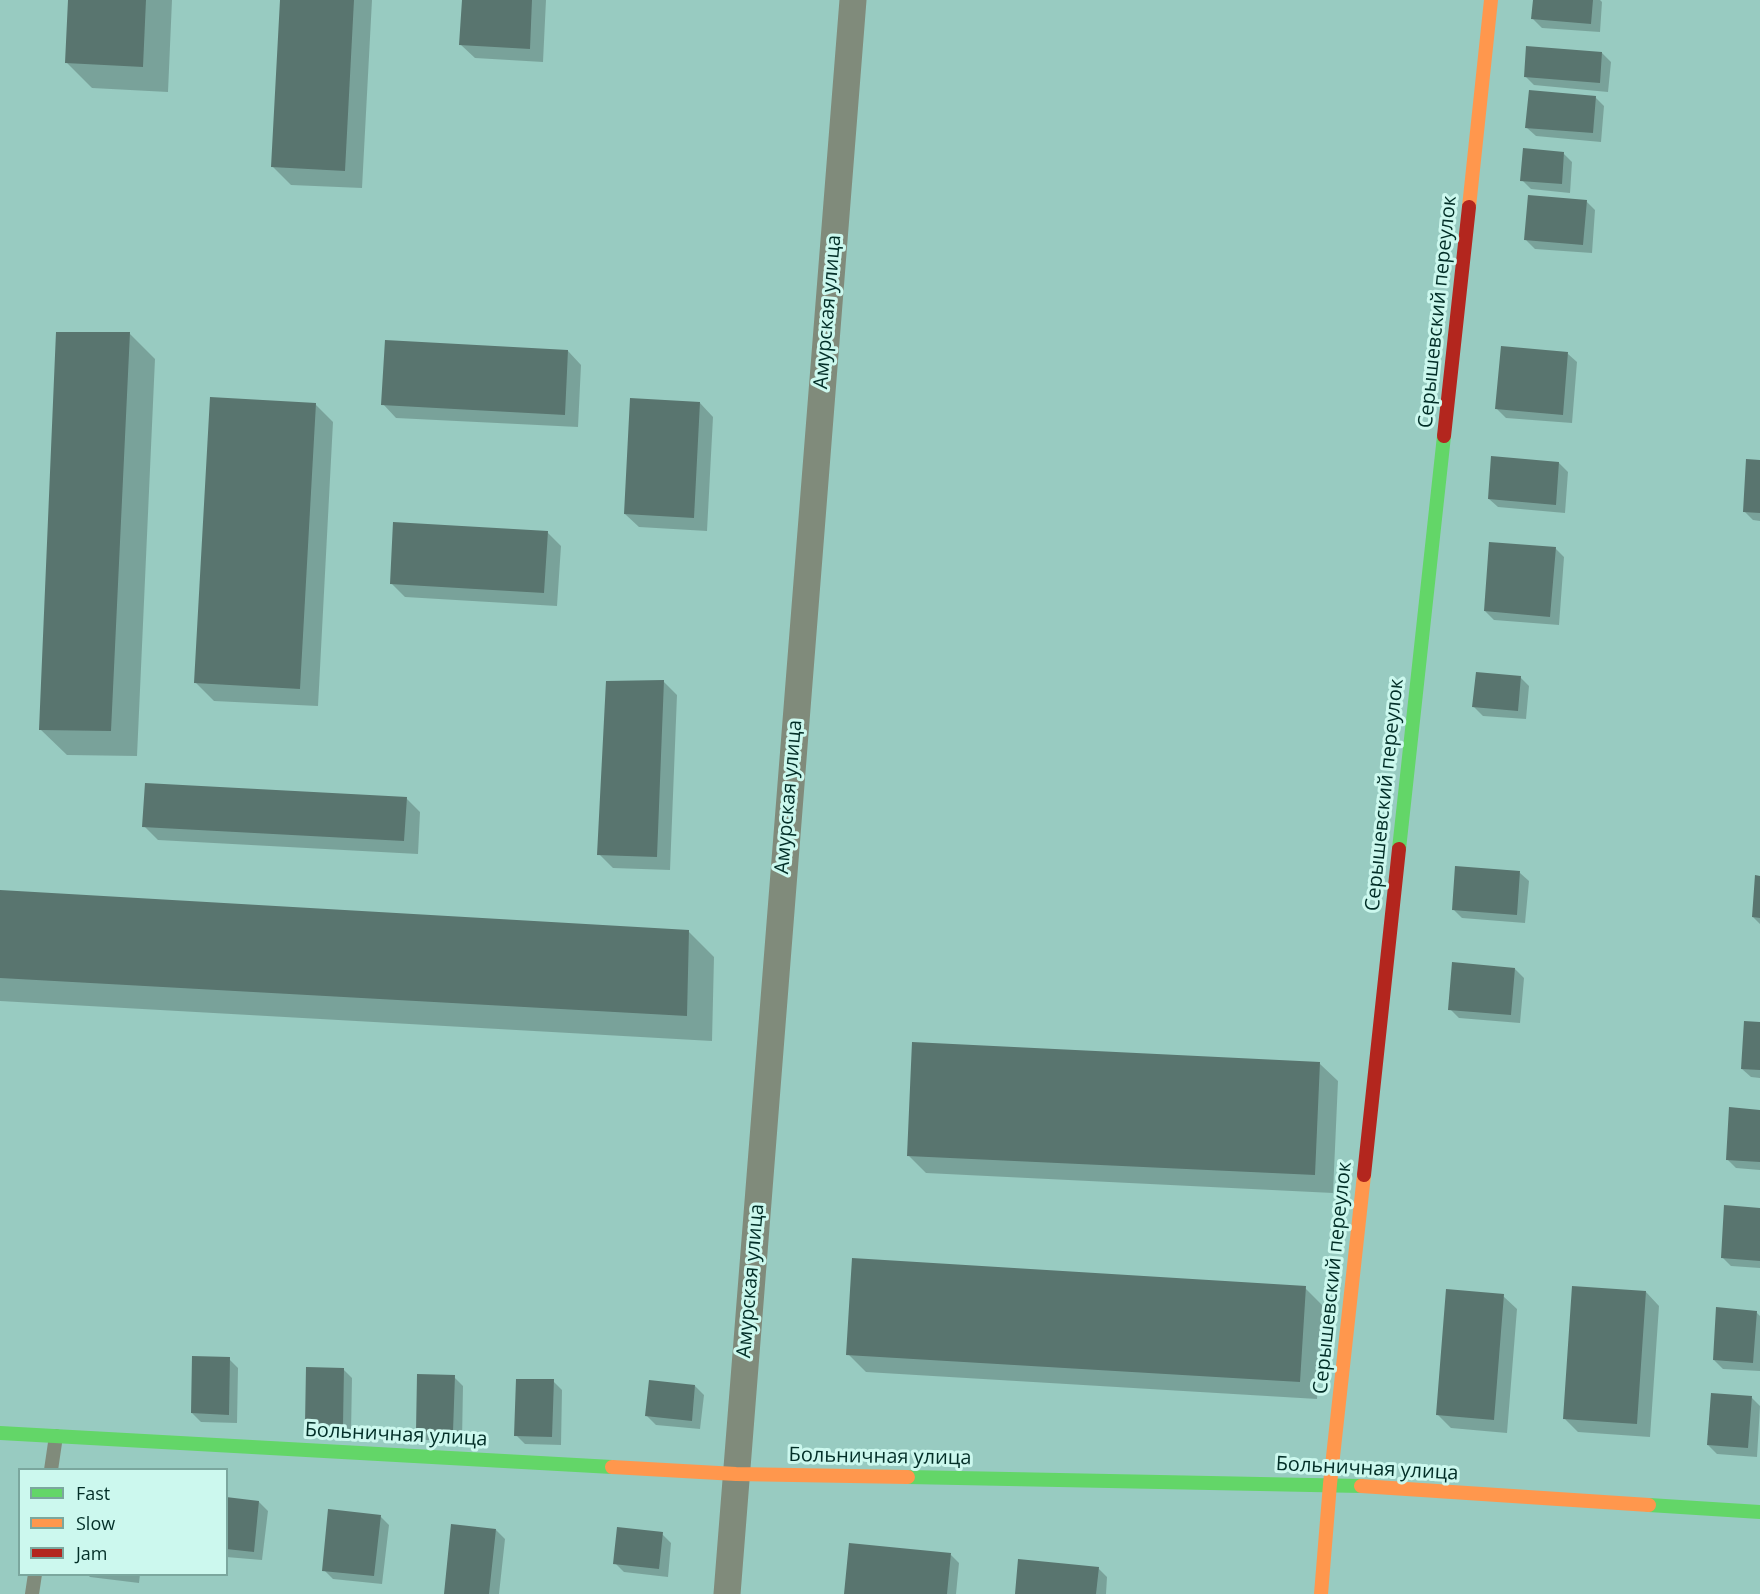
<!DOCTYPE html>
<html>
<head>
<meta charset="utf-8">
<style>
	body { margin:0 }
	#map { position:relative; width:1760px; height:1594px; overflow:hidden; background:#98cbc1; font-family:"Open Sans",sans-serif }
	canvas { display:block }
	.legend { position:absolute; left:18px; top:1468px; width:210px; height:108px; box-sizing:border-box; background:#ccf8ee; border:2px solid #7ba79e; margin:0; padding:8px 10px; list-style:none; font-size:18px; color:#022e27 }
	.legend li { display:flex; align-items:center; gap:12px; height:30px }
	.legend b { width:30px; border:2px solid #7ba79e }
</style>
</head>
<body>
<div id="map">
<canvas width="1760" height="1594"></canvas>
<ul class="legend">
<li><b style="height:8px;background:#63d668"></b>Fast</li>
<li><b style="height:8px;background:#ff974d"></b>Slow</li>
<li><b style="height:8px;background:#b3261e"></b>Jam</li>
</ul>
</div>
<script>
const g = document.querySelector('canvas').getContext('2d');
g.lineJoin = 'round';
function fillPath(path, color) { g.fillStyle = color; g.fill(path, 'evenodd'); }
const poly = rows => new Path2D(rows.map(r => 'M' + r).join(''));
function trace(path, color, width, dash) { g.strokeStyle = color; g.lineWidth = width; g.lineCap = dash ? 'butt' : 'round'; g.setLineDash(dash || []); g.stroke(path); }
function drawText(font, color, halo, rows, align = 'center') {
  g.font = font + ' "Open Sans",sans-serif'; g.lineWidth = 6; g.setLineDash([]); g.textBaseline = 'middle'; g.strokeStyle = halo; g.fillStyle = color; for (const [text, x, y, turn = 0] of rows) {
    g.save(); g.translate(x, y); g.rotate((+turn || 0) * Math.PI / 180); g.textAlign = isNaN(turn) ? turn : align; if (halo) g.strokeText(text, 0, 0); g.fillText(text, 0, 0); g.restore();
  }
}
fillPath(poly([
	[70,0,172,0,168,92,92,88,67,63],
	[282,0,372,0,362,188,291,185,273,167],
	[463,0,546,0,543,62,475,58,461,45],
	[1534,0,1600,0,1602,2,1600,32,1542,28,1533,19],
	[1602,53,1611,62,1608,92,1534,85,1525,76],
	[1595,97,1604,106,1601,142,1536,136,1527,128],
	[1563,153,1572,162,1570,193,1531,189,1522,180],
	[1586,201,1595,210,1592,253,1535,249,1526,240],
	[129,333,155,359,137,756,67,755,41,730],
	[568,351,581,365,578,427,396,418,383,404],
	[1568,354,1577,362,1572,423,1506,418,1497,409],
	[700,403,713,417,707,531,639,527,625,514],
	[315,404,333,422,318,706,214,701,196,683],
	[1760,462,1760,521,1753,520,1744,511],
	[1559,463,1568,472,1565,513,1498,507,1489,499],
	[547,532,561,546,557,606,405,597,392,584],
	[1555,548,1564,557,1559,625,1494,620,1485,611],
	[1520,677,1529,686,1526,719,1483,716,1474,707],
	[663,681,677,695,670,870,613,868,599,854],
	[406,798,420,812,418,854,158,840,144,826],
	[1520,873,1529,881,1525,923,1462,918,1453,909],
	[1760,877,1760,924,1753,917],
	[0,892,688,931,714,957,712,1041,0,1001],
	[1515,969,1524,978,1520,1023,1459,1018,1450,1009],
	[1760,1024,1760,1078,1751,1077,1742,1069],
	[1320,1064,1338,1081,1333,1193,926,1173,908,1155],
	[1760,1111,1760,1170,1736,1168,1727,1159],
	[1760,1209,1760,1268,1731,1266,1722,1257],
	[1305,1288,1323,1306,1317,1399,866,1372,848,1354],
	[1646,1292,1659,1306,1650,1437,1578,1432,1565,1419],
	[1503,1296,1517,1309,1507,1433,1451,1428,1437,1414],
	[1756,1312,1760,1316,1760,1371,1723,1369,1714,1360],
	[229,1359,238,1368,237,1423,201,1422,192,1413],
	[343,1369,352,1378,351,1433,315,1433,306,1424],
	[454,1377,463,1386,462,1441,426,1440,417,1431],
	[553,1381,562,1390,561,1445,525,1444,516,1435],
	[695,1386,704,1395,700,1429,656,1425,647,1416],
	[1751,1397,1760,1406,1757,1457,1717,1454,1708,1445],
	[226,1499,259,1502,268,1511,262,1560,226,1557],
	[380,1516,389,1525,382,1584,333,1579,324,1570],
	[496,1530,505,1539,499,1594,445,1594],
	[662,1534,671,1543,668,1577,624,1572,615,1563],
	[951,1555,959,1563,956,1594,846,1594],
	[1098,1568,1107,1577,1106,1594,1017,1594],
	[87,1574,140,1574,139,1583,90,1577]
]), '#0003');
fillPath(poly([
	[68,0,146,0,143,67,65,63],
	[280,0,354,0,345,171,271,167],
	[462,0,532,0,530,49,459,45],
	[1533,0,1593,0,1591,24,1531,19],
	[1526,46,1602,52,1600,83,1524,77],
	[1529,90,1596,96,1593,133,1525,128],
	[1523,148,1564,152,1562,184,1520,181],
	[1528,195,1587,200,1583,245,1524,240],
	[56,332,130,332,111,731,39,730],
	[385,340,568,350,565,415,381,405],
	[1501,346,1568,352,1563,415,1495,409],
	[210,397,316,403,300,689,194,683],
	[630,398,700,402,694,518,624,514],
	[1491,456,1559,462,1556,505,1488,499],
	[1746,459,1760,460,1760,513,1743,512],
	[393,522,548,531,544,593,390,584],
	[1489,542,1556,547,1550,617,1484,611],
	[1476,672,1521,676,1518,711,1472,707],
	[664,680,657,857,597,855,606,681],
	[145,783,407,797,404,841,142,827],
	[1455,866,1520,871,1517,915,1452,910],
	[1755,875,1760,876,1760,918,1752,917],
	[0,890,689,930,687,1016,0,978],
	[1452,962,1515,968,1511,1015,1448,1010],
	[1744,1021,1760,1022,1760,1070,1741,1069],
	[912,1042,1320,1062,1315,1175,907,1156],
	[1729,1107,1760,1110,1760,1162,1726,1160],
	[1724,1205,1760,1208,1760,1261,1721,1258],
	[852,1258,1306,1286,1300,1382,846,1355],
	[1572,1286,1646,1291,1637,1424,1563,1419],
	[1446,1289,1504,1294,1494,1420,1436,1415],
	[1716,1307,1757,1311,1753,1363,1713,1360],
	[192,1356,230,1357,229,1415,191,1413],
	[306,1367,344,1368,343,1425,305,1424],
	[417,1374,455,1375,453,1432,416,1432],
	[516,1379,554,1379,552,1437,514,1436],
	[649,1380,695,1385,692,1421,645,1416],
	[1711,1393,1752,1396,1748,1448,1707,1445],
	[226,1497,259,1501,254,1552,226,1549],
	[328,1509,381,1515,374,1576,322,1571],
	[451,1524,496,1529,489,1594,444,1594],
	[617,1527,663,1532,659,1569,613,1564],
	[849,1543,951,1553,947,1594,844,1594],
	[1018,1559,1099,1567,1096,1594,1015,1594]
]), '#59756f');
trace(poly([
	[51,1470,56,1436],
	[32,1594,35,1574]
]), '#808b7b', 14);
trace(poly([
	[727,1594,853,0]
]), '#808b7b', 27);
trace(poly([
	[1399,849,1444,436],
	[0,1433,612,1467],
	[908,1477,1361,1486],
	[1649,1505,1760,1512]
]), '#63d668', 14);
trace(poly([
	[1469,207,1491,0],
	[612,1467,736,1474,908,1477],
	[1361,1486,1649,1505],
	[1321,1594,1330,1484,1364,1175]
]), '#ff974d', 14);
trace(poly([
	[1444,436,1469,207],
	[1364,1175,1399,849]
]), '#b3261e', 14);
drawText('20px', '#022e27', '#ccf8ee', [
	["Амурская улица",828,312,-85],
	["Серышевский переулок",1438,312,-84],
	["Серышевский переулок",1385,795,-84],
	["Амурская улица",789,797,-85],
	["Серышевский переулок",1333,1278,-84],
	["Амурская улица",751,1281,-85],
	["Больничная улица",396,1435,3],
	["Больничная улица",880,1457,1],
	["Больничная улица",1367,1469,3]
]);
</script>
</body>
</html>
